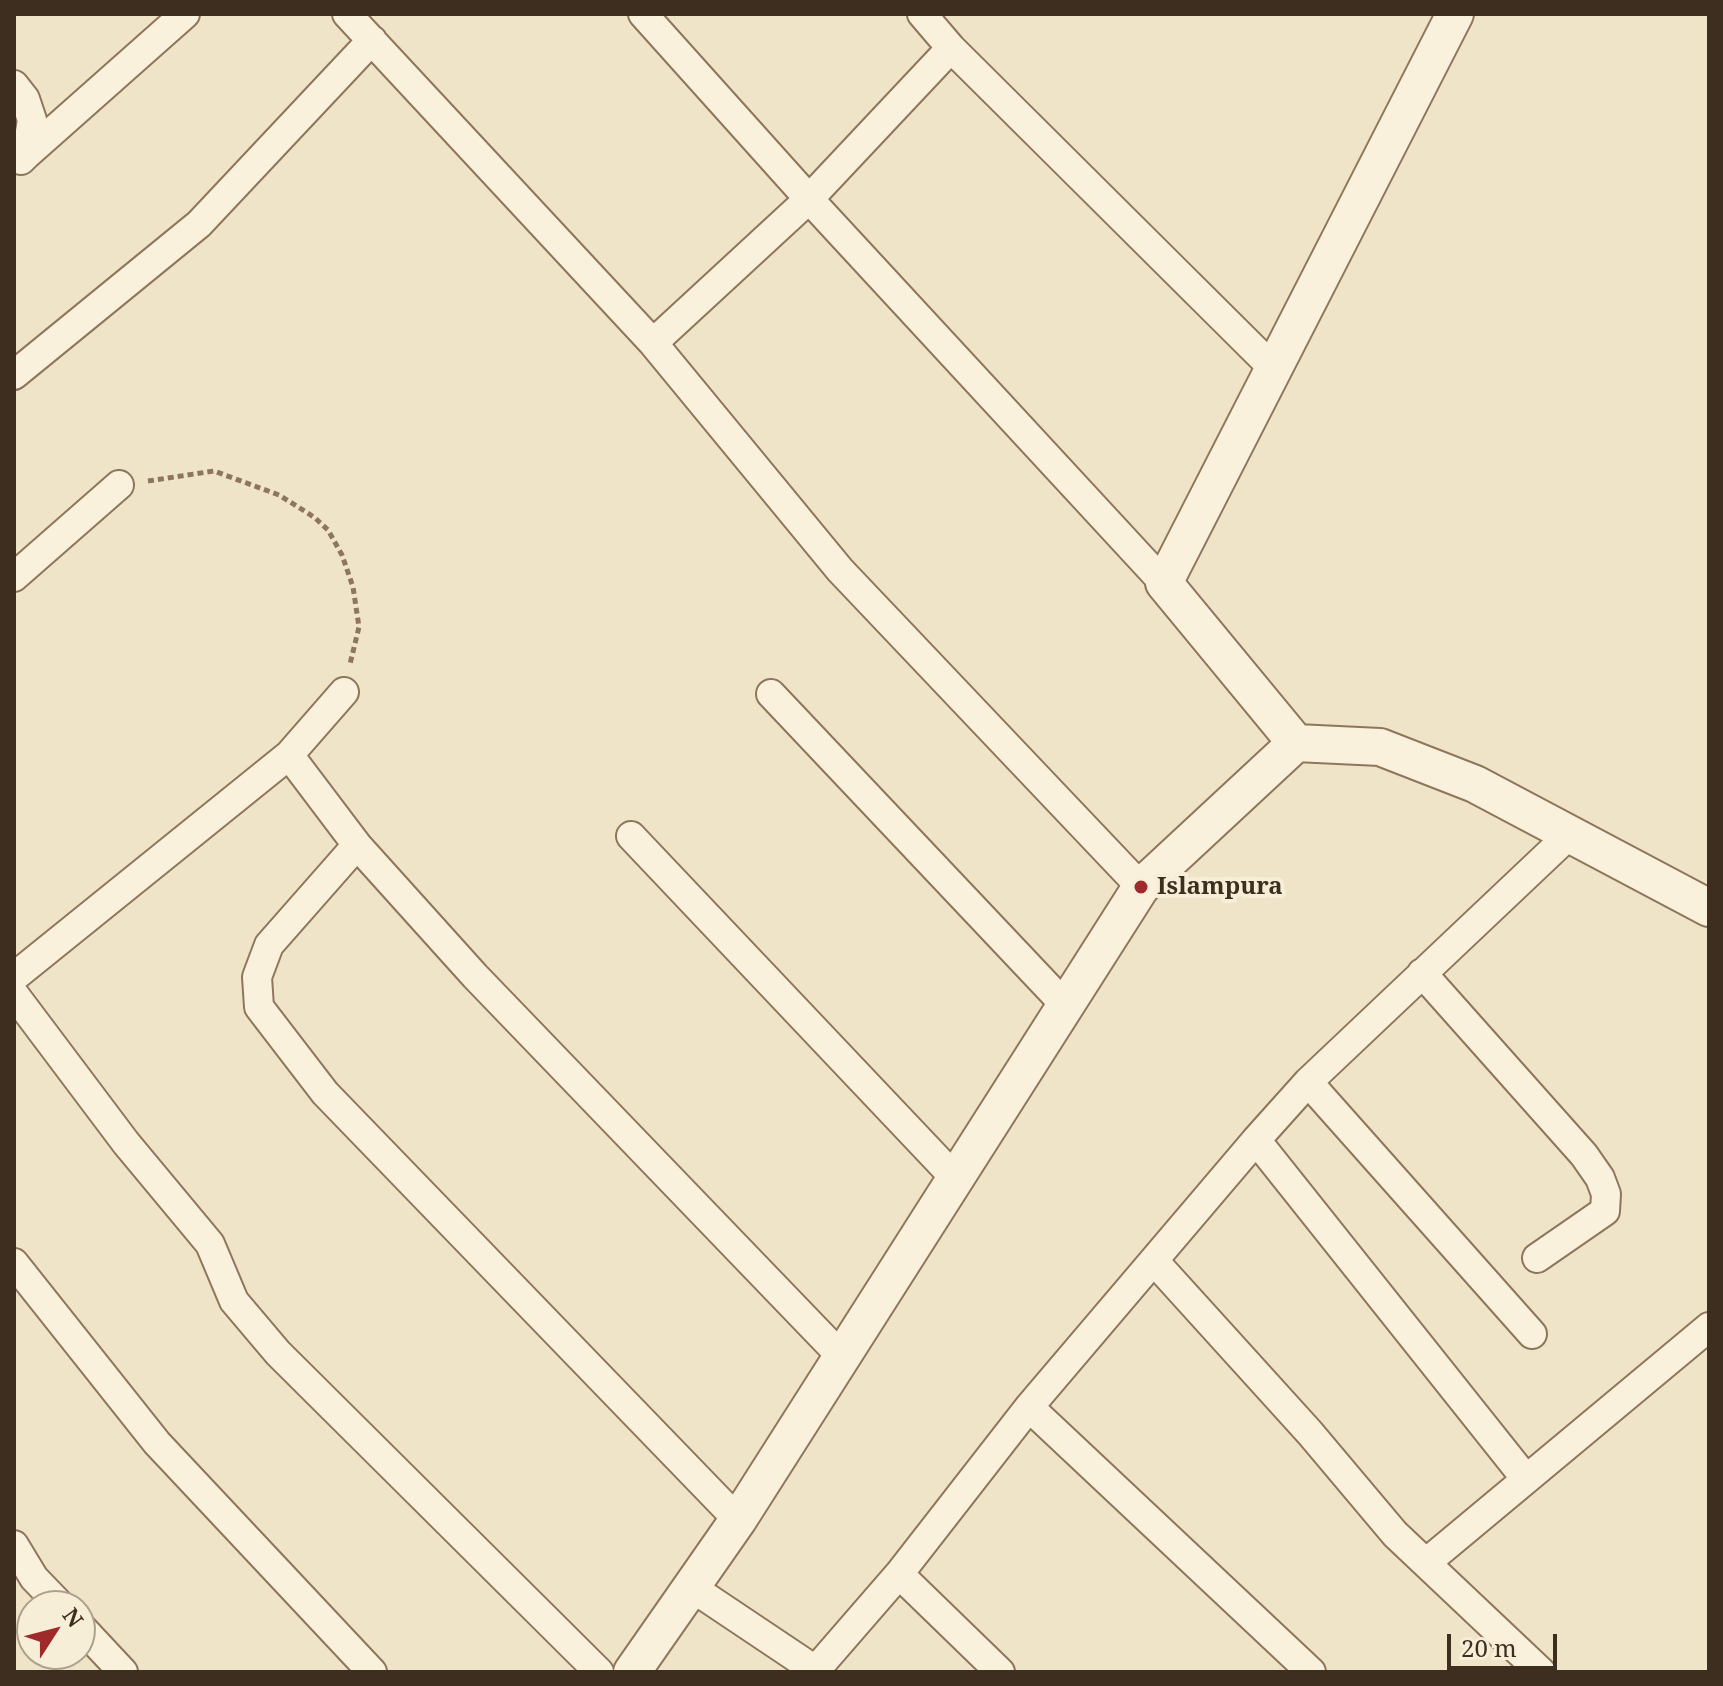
<!DOCTYPE html>
<html>
<head>
<meta charset="utf-8">
<style>
	body { margin:0 }
	#map { position:relative; width:1723px; height:1686px; overflow:hidden; background:#f0e4c8; font-family:"Noto Serif",serif }
	canvas { display:block }
	.frame { position:absolute; inset:0; border:16px solid #3d2e20; pointer-events:none }
	.north { position:absolute; left:16px; top:1590px; width:80px; height:80px; box-sizing:border-box; background:#f7eed8; border:2px solid #ada18e; border-radius:50%; rotate:54deg; font-size:22px; font-weight:700; line-height:32px; text-align:center; color:#3d2e20 }
	.north::after { content:''; display:block; margin:auto; width:28px; height:36px; background:#9e2a2b; clip-path:polygon(50% 0,100% 100%,50% 72%,0 100%) }
	.scale { position:absolute; left:1447px; top:1634px; width:110px; height:36px; box-sizing:border-box; border:4px solid #3d2e20; border-top:0; padding-left:10px; font-size:24px; line-height:28px; white-space:nowrap; color:#3d2e20; -webkit-text-stroke:6px #f7eed8; paint-order:stroke }
</style>
</head>
<body>
<div id="map">
<canvas width="1723" height="1686"></canvas>
<div class="frame"></div>
<div class="north">N</div>
<div class="scale">20 m</div>
</div>
<script>
const g = document.querySelector('canvas').getContext('2d');
g.lineJoin = 'round';
const poly = rows => new Path2D(rows.map(r => 'M' + r).join(''));
function trace(path, color, width, dash) { g.strokeStyle = color; g.lineWidth = width; g.lineCap = dash ? 'butt' : 'round'; g.setLineDash(dash || []); g.stroke(path); }
function drawText(font, color, halo, rows, align = 'center') {
  g.font = font + ' "Noto Serif",serif'; g.lineWidth = 8; g.setLineDash([]); g.textBaseline = 'middle'; g.strokeStyle = halo; g.fillStyle = color; for (const [text, x, y, turn = 0] of rows) {
    g.save(); g.translate(x, y); g.rotate((+turn || 0) * Math.PI / 180); g.textAlign = isNaN(turn) ? turn : align; if (halo) g.strokeText(text, 0, 0); g.fillText(text, 0, 0); g.restore();
  }
}
const minor = poly([
	[347,14,653,343,840,570,1141,887],
	[643,14,809,199,1164,583],
	[922,14,951,48,1273,368],
	[14,85,25,99,32,120,26,155,21,160],
	[26,155,185,14],
	[653,343,809,199,951,48],
	[14,375,199,224,372,40],
	[14,577,119,485],
	[771,694,1066,1006],
	[289,755,357,845,475,976,842,1357],
	[631,836,956,1179],
	[357,845,269,945,257,977,259,1007,325,1093,738,1520],
	[1422,973,1584,1155,1600,1178,1606,1194,1605,1211,1537,1258],
	[14,977,289,755,344,692],
	[14,994,126,1143,210,1244,234,1301,278,1353,599,1672],
	[1308,1082,1532,1334],
	[1256,1140,1526,1479],
	[1155,1262,1310,1433,1395,1534,1541,1672],
	[14,1263,157,1443,372,1672],
	[1029,1407,1311,1672],
	[14,1545,34,1578,61,1606],
	[1427,1562,1709,1327],
	[899,1574,1000,1672],
	[691,1587,818,1672],
	[80,1626,123,1672],
	[814,1672,899,1574,1029,1407,1256,1140,1308,1082,1569,835]
]);
const tertiary = poly([
	[1296,743,1380,747,1475,784,1709,908],
	[632,1672,738,1520,1141,887,1296,743,1164,583,1455,14]
]);
trace(minor, '#8d765c', 32);
trace(tertiary, '#8d765c', 40);
trace(poly([
	[148,481,214,471,279,495,314,517,328,530,342,555,353,587,359,627,350,664]
]), '#8d765c', 5, [6, 4]);
trace(minor, '#faf1dc', 28);
trace(tertiary, '#faf1dc', 36);
for (const [x, y, r, color] of [
	[1141,887,8,"#9e2a2b"]
]) { const dot = new Path2D(); dot.arc(x, y, r, 0, 2 * Math.PI); g.fillStyle = color; g.fill(dot); trace(dot, '#f7eed8', 3); }
drawText('bold 24px', '#3d2e20', '#f7eed8', [
	["Islampura",1157,887]
], 'left');
</script>
</body>
</html>
